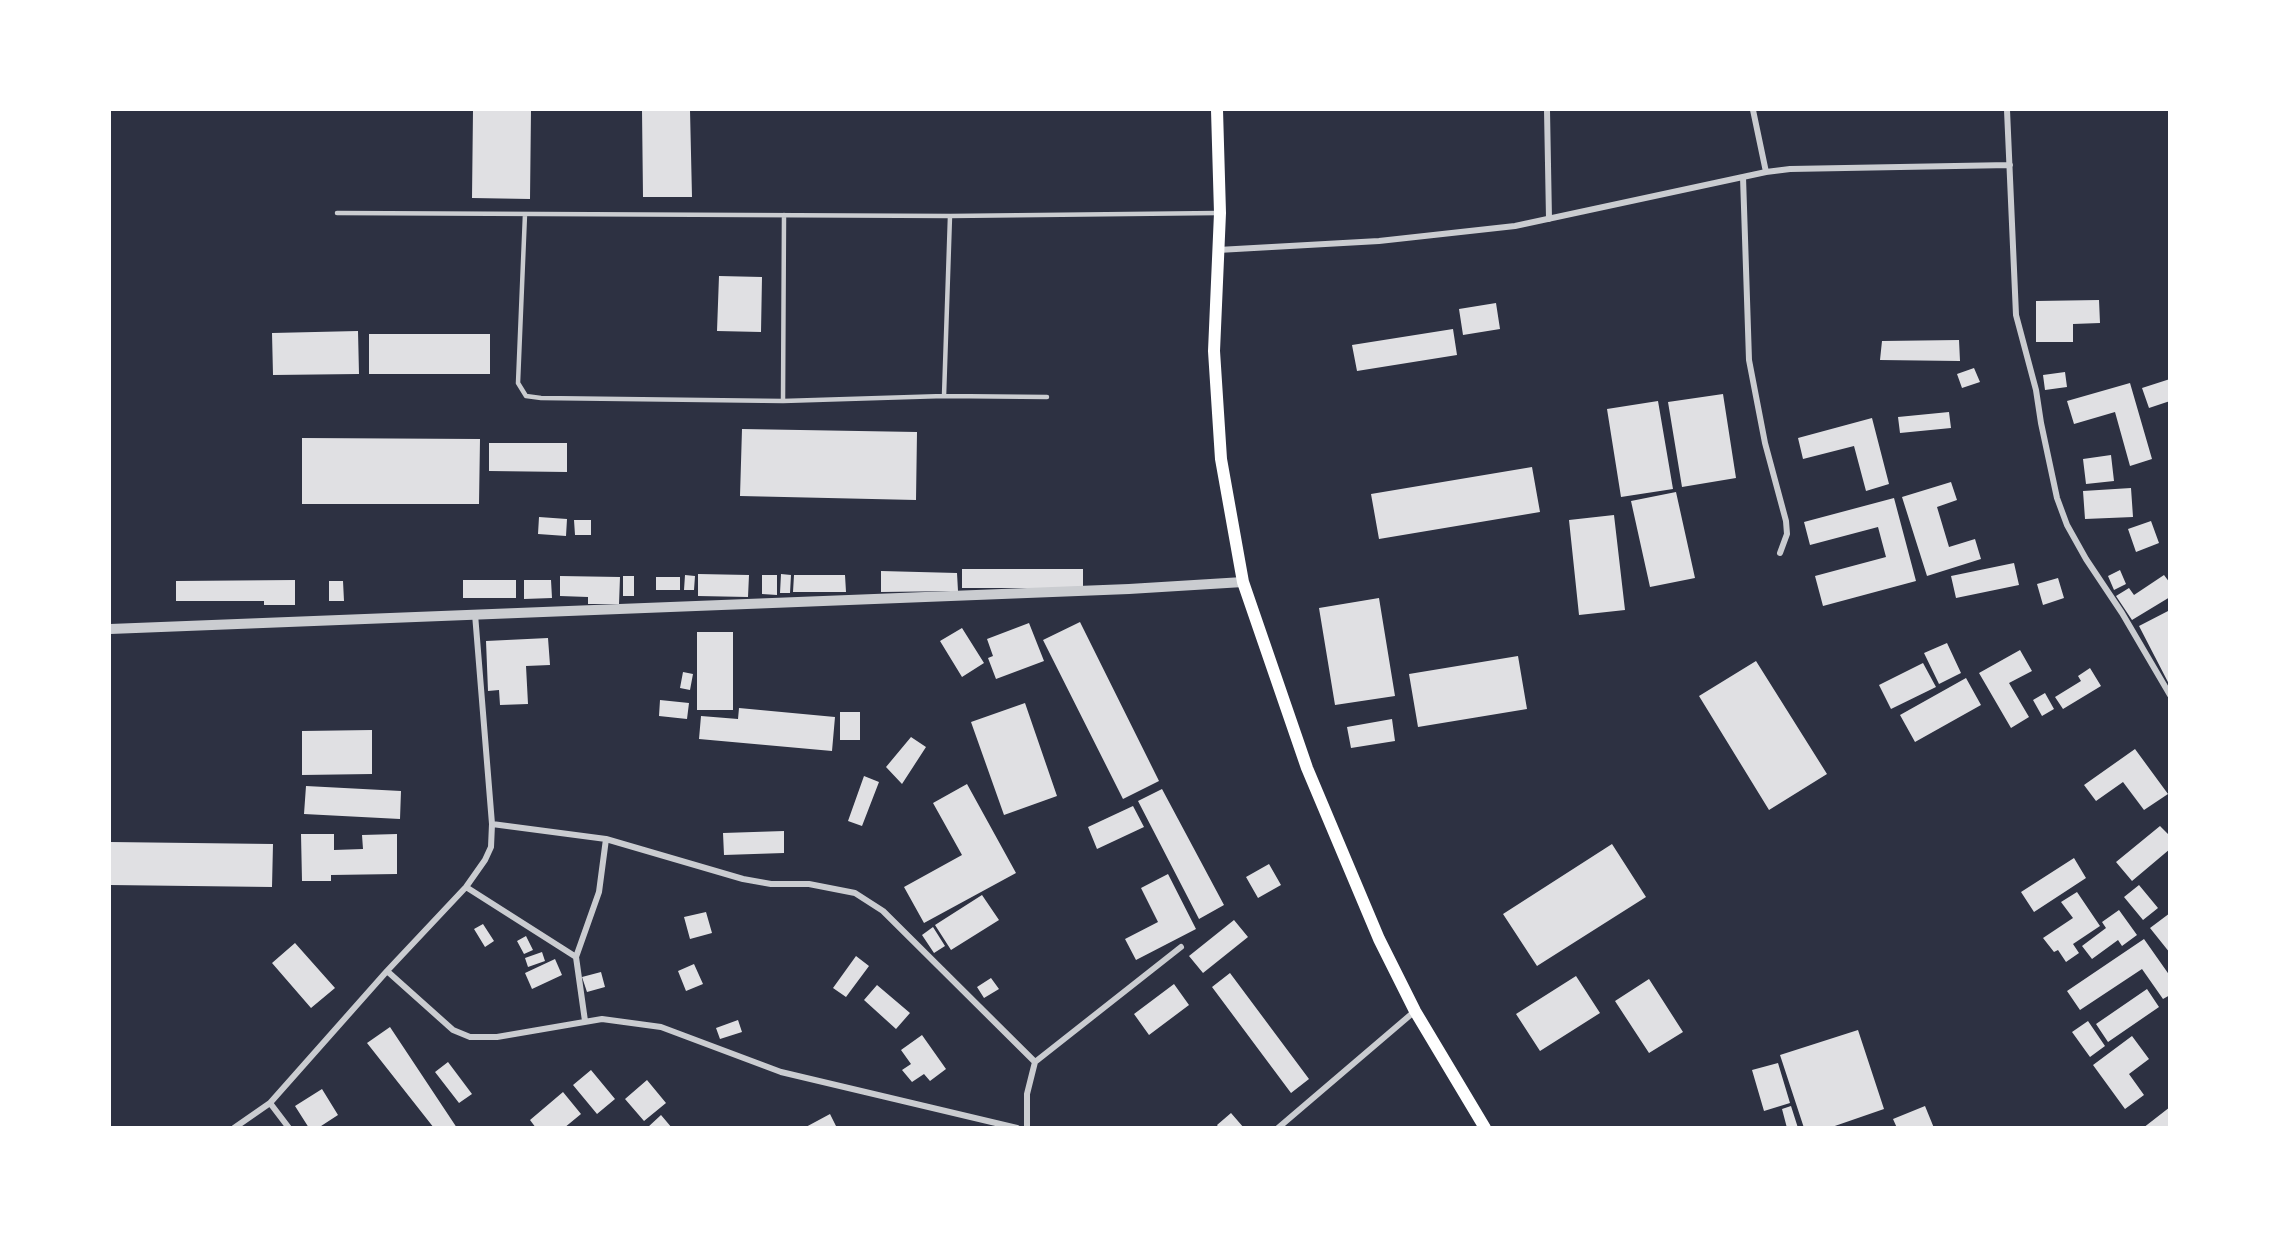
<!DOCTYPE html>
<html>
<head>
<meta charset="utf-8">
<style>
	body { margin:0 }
	#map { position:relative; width:2279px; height:1237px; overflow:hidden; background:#2d3142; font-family:Cabin,sans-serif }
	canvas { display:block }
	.frame { position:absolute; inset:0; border:111px solid #fff; pointer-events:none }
</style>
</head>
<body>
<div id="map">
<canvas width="2279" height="1237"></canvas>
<div class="frame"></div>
</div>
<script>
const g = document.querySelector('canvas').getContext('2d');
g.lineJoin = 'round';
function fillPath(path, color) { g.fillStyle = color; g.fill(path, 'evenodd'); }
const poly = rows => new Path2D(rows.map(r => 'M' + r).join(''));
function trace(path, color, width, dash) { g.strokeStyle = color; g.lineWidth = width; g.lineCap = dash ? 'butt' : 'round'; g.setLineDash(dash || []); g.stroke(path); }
fillPath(poly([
	[473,110,531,110,530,199,472,198],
	[642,110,690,110,692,197,643,197],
	[719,276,762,277,761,332,717,331],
	[2099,300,2100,323,2073,324,2073,342,2036,342,2036,301],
	[1496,303,1500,329,1463,335,1459,309],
	[1453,329,1457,355,1357,371,1352,345],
	[358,331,359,374,273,375,272,333],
	[369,334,490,334,490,374,369,374],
	[1959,340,1960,361,1880,360,1882,341],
	[1974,368,1980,382,1962,388,1957,374],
	[2065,372,2067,387,2045,390,2043,375],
	[2170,379,2170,401,2149,408,2142,388],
	[2130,383,2152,459,2130,466,2115,412,2074,424,2067,401],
	[1723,394,1736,478,1682,487,1668,402],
	[1658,401,1673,489,1621,497,1607,409],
	[1949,412,1951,428,1900,433,1898,417],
	[1872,418,1889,484,1866,491,1854,446,1803,459,1798,438],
	[742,429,917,432,916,500,740,496],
	[302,438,480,439,479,504,302,504],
	[489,443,567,443,567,472,489,471],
	[2111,455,2114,481,2086,484,2083,459],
	[1532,467,1540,512,1379,539,1371,494],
	[1951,482,1957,500,1937,507,1949,547,1975,539,1981,559,1927,576,1902,497],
	[2131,488,2133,517,2085,519,2083,491],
	[1676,492,1695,578,1650,587,1631,501],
	[1894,498,1916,581,1823,606,1815,576,1886,557,1878,527,1810,545,1804,522],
	[1614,515,1625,610,1579,615,1569,520],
	[539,517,567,519,566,536,538,534],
	[574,520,591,520,591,535,575,535],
	[2151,521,2159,543,2136,552,2128,529],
	[2014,563,2019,585,1956,598,1951,576],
	[962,569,1083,569,1083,588,962,588],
	[2120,570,2126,584,2114,590,2108,576],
	[881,571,957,573,958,591,881,592],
	[698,574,749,575,748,597,698,596],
	[781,574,791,575,790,593,780,593],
	[685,575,695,576,694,590,684,590],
	[762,575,777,575,777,595,762,594],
	[794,575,845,575,846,592,793,592],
	[2164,575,2170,583,2170,597,2132,620,2116,596,2129,588,2134,595],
	[560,576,620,577,619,604,588,604,588,597,560,596],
	[623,576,634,576,634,596,623,596],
	[656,577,680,577,680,590,656,590],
	[2058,578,2064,598,2043,605,2037,584],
	[295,580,295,605,264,605,264,601,176,601,176,581],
	[463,580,516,580,516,598,463,598],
	[524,580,551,580,552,598,524,599],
	[329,581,343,581,344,601,329,601],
	[1379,598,1395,696,1335,705,1319,608],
	[2170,610,2169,636,2170,686,2139,626],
	[1080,622,1159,781,1123,799,1043,640],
	[1029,623,1044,661,996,679,988,658,993,656,987,639],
	[962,628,984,663,962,677,940,641],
	[697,632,733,632,733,710,697,710],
	[548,638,550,665,526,666,528,704,500,705,499,690,488,691,486,641],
	[1947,643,1961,673,1939,684,1924,653],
	[2020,650,2032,671,2009,683,2029,717,2011,728,1979,673],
	[1518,656,1527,709,1418,727,1409,674],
	[1756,661,1827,774,1769,810,1699,696],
	[1923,663,1936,687,1891,709,1879,685],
	[2090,668,2101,686,2063,709,2055,697,2081,681,2078,676],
	[683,672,693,674,690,690,680,688],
	[1966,678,1981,705,1915,742,1900,715],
	[2045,693,2054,709,2042,716,2033,700],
	[660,700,689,703,687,719,659,716],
	[1025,703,1057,796,1004,815,971,722],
	[739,708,835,717,832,751,699,739,701,716,738,719],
	[840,712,860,712,860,740,840,740],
	[1392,719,1395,741,1351,748,1347,727],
	[372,730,372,774,302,775,302,731],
	[911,737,926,747,902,784,886,767],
	[2135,749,2168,794,2144,810,2123,782,2096,801,2084,785],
	[864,776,879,782,862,826,848,821],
	[967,784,1016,873,924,923,904,887,962,855,933,803],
	[306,786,401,791,400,819,304,814],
	[1162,789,1224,905,1199,919,1138,801],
	[1133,806,1144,827,1097,849,1088,827],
	[2160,826,2170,836,2170,849,2132,881,2116,862],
	[784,831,784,853,724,855,723,833],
	[301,834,334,834,334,850,363,849,362,835,397,834,397,874,331,875,331,881,302,881],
	[110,842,273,844,272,887,110,885],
	[1612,844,1646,897,1537,966,1503,914],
	[2074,858,2086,878,2034,912,2021,892],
	[1269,864,1281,885,1258,898,1246,877],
	[1168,874,1196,929,1136,960,1125,939,1158,922,1141,888],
	[2139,885,2158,908,2143,920,2124,897],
	[2077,892,2100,926,2073,944,2079,953,2066,962,2058,950,2054,952,2043,938,2073,918,2061,902],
	[982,895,999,920,951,950,935,925],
	[2119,910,2137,935,2122,946,2118,940,2092,959,2082,946,2106,928,2102,922],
	[706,912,712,933,690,939,684,917],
	[2170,913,2170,953,2150,928],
	[1234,920,1248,937,1203,973,1189,956],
	[483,924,494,941,485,947,474,929],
	[933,927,945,946,934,953,922,935],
	[526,936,533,950,524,954,517,941],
	[2144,939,2170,976,2170,995,2163,999,2142,969,2080,1010,2067,991],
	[295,943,335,988,311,1008,272,963],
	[542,952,545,961,528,967,525,958],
	[856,956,869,966,846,997,833,988],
	[555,959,562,975,532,989,525,973],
	[694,964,703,984,686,991,678,971],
	[601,972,605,987,587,992,582,977],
	[1230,973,1309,1079,1291,1093,1212,987],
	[1576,976,1600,1013,1540,1051,1516,1014],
	[991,978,999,989,984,998,977,987],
	[1649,979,1683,1032,1649,1053,1615,1001],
	[1174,984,1189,1005,1149,1035,1134,1014],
	[877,985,910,1013,896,1029,864,1000],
	[2147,989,2159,1007,2108,1042,2096,1024],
	[738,1020,742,1032,720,1039,716,1028],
	[2088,1021,2105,1046,2090,1057,2072,1032],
	[390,1027,457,1128,434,1128,367,1043],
	[1858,1030,1884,1109,1829,1128,1804,1128,1780,1055],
	[922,1035,946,1069,930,1081,924,1074,912,1082,902,1070,911,1064,901,1050],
	[2132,1036,2149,1059,2129,1074,2144,1095,2125,1109,2093,1065],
	[448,1062,472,1094,459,1103,435,1072],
	[1778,1063,1790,1103,1764,1111,1752,1070],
	[591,1070,615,1099,597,1114,573,1085],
	[647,1080,666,1103,644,1121,625,1099],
	[322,1089,338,1115,318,1128,309,1128,295,1106],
	[563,1092,581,1114,564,1128,536,1128,530,1120],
	[1791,1106,1798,1128,1787,1128,1782,1109],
	[1925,1106,1934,1128,1897,1128,1893,1119],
	[2170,1107,2170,1128,2143,1128],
	[1231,1113,1244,1128,1219,1128,1217,1125],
	[830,1114,837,1128,804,1128],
	[661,1115,672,1128,647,1128]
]), '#e0e0e3');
trace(poly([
	[337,213,950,216,1218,213],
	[525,214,518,383,526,396,541,398,783,401,944,396,1047,397],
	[944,396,950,216],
	[783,401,784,215]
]), '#caccd0', 4.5);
trace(poly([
	[1547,110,1549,219],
	[1753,110,1766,172],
	[2007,110,2016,315,2036,390,2041,423,2057,498,2067,525,2086,559,2122,613,2170,695],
	[1743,177,1749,360,1765,443,1786,521,1787,534,1780,553],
	[1218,250,1379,241,1515,226,1766,172,1790,169,2010,165],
	[492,824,606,839,743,879,771,884,809,884,855,893,883,911,1035,1062],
	[466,887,576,957],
	[387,971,453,1030,470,1037,497,1037,602,1019,661,1027,781,1072,1017,1128],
	[585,1021,576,957,599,892,606,839],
	[270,1103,289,1128],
	[234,1128,270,1103,387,971,466,887,485,860,491,847,492,824,475,614],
	[1027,1128,1027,1094,1035,1062,1181,947],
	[1278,1128,1415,1011]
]), '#caccd0', 6);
trace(poly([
	[110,629,1129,589,1243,582]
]), '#caccd0', 10);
trace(poly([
	[1217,110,1220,213,1214,351,1221,459,1243,582,1307,768,1379,939,1415,1011,1485,1128]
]), '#fff', 12);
</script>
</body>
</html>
